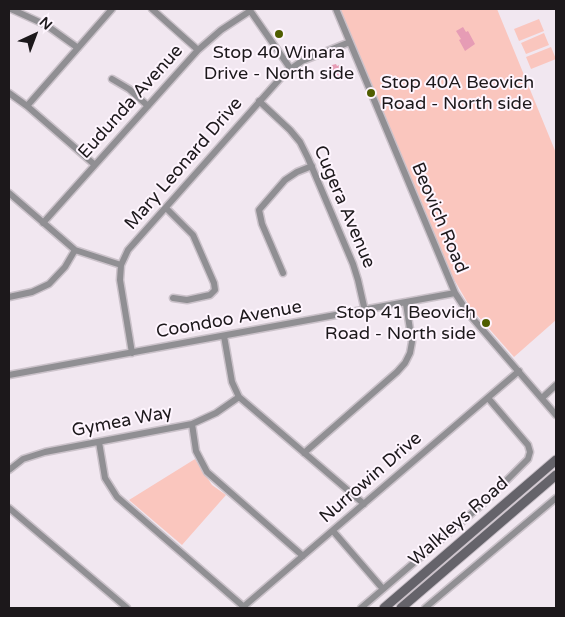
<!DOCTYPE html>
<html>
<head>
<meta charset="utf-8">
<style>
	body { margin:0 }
	#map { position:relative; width:565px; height:617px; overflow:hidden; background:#f1e7f0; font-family:"Varela Round",sans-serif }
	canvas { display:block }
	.frame { position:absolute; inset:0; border:10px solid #1c181b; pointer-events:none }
	.north { position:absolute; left:10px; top:10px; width:50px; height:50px; -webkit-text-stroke:4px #fef5fe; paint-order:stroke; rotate:43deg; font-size:14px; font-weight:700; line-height:20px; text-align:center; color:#1c181b }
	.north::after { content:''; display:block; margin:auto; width:18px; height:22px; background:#1c181b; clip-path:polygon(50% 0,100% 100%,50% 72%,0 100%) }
</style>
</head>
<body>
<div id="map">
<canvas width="565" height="617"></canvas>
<div class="frame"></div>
<div class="north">N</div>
</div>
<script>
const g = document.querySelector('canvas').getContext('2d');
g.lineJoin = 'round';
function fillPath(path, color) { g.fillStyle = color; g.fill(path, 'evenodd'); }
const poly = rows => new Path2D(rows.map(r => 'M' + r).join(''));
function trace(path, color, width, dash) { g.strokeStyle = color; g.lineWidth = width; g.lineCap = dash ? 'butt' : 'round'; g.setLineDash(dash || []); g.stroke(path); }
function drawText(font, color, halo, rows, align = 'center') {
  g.font = font + ' "Varela Round",sans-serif'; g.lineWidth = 4; g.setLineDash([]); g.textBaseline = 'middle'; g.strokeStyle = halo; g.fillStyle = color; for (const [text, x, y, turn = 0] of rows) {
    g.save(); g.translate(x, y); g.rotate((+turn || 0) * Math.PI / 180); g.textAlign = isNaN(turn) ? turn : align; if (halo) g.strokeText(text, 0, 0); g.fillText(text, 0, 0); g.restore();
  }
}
fillPath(poly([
	[339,9,497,9,556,153,556,320,514,357,470,307,448,269],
	[539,19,544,31,519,41,514,29],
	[544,33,549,45,526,54,521,43],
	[551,47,556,59,531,69,526,57],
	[195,459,212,485,226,495,182,545,129,500]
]), '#fac6be');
fillPath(poly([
	[463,27,466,32,468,31,475,44,465,51,459,40,461,39,456,31],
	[336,64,337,66,342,64,345,76,336,78,335,73,329,75,328,66]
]), '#e69cb5');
const minor = poly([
	[11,9,46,25,78,48],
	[152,9,198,50],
	[249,9,290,68],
	[336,9,455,293,468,313,556,415],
	[112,79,129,89,148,106],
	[9,93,27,106,95,165],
	[259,101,290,130,300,142,308,158,353,264,358,280,365,311],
	[27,106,112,9],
	[9,193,75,250,121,265],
	[166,208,193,235,214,283,215,290,210,295,187,300,173,298],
	[43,223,198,50,221,30,250,11],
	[283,273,262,224,259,210,285,180,297,172,312,166],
	[9,297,32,292,49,284,65,267,75,250],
	[224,336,232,382,239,397,364,504],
	[132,353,120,280,121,265,128,250,285,73,302,61,350,42],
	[9,375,455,293],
	[542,398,556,385],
	[192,424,196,451,207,472,303,556],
	[99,442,105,478,117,497,244,607],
	[304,453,397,372,405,363,410,353,412,342,406,304],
	[9,470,23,459,45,452,192,424,216,413,239,397],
	[9,508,127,608],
	[333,531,383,589],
	[242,608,519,371],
	[361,608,486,501,528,459,530,452,528,445,488,398],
	[425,608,556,498]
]);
const secondary = poly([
	[384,608,556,460],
	[401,608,556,475]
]);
trace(minor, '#cbc2ca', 9);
trace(secondary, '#cbc2ca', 11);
trace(minor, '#908f93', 6);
trace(secondary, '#65636a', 9);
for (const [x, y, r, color] of [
	[279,34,5,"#4f5d00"],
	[371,93,5,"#4f5d00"],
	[486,323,5,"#4f5d00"]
]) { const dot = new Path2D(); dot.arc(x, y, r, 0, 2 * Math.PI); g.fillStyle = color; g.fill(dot); trace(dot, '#fef5fe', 2); }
drawText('18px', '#1c181b', '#fef5fe', [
	["Stop 40 Winara",279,53],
	["Drive - North side",279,74],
	["Stop 40A Beovich",381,83,"left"],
	["Road - North side",381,104,"left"],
	["Stop 41 Beovich",476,313,"right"],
	["Road - North side",476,334,"right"]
]);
drawText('18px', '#1c181b', '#fef5fe', [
	["Eudunda Avenue",131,102,-48],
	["Mary Leonard Drive",184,164,-49],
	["Cugera Avenue",344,207,67],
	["Beovich Road",439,218,67],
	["Coondoo Avenue",229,320,-10],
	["Gymea Way",122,422,-11],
	["Nurrowin Drive",371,478,-41],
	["Walkleys Road",459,522,-41]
]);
</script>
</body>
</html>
